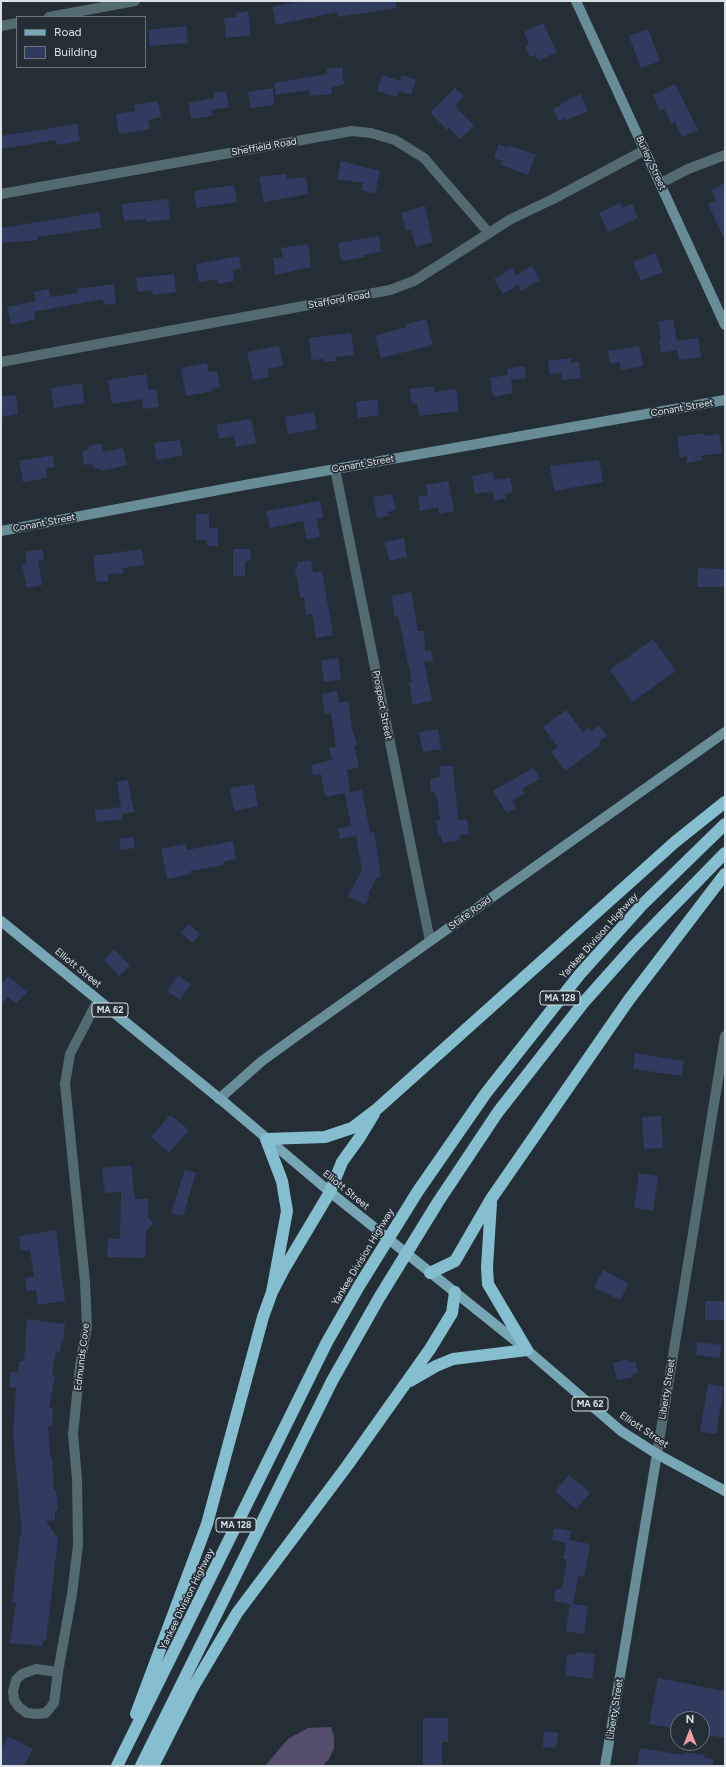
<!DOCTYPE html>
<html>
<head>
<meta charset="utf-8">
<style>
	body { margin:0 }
	#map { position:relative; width:726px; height:1767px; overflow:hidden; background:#242e37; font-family:Figtree,sans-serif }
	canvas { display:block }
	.frame { position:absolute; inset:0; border:2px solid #d9e0e6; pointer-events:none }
	.legend { position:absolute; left:16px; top:16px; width:130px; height:52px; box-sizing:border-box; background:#242e37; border:1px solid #6c757d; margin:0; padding:5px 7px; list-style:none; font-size:12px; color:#d9e0e6 }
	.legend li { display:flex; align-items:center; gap:8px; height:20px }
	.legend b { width:20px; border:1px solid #6c757d }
	.north { position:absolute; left:670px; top:1711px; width:40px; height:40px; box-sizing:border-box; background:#242e37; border:1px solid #6c757d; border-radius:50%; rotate:0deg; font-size:11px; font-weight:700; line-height:16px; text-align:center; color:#d9e0e6 }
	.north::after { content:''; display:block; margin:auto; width:14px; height:18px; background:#f49aa6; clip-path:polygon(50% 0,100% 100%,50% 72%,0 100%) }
</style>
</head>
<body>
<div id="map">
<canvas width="726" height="1767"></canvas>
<div class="frame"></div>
<ul class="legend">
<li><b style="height:5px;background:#77a7b4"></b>Road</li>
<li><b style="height:11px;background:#2f3c5f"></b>Building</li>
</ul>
<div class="north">N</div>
</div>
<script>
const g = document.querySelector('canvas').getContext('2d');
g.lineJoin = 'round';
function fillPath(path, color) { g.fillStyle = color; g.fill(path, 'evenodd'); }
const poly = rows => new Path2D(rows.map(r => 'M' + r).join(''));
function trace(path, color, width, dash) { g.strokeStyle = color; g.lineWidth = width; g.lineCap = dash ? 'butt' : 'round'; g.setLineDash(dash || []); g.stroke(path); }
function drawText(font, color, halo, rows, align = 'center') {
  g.font = font + ' Figtree,sans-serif'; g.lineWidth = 3.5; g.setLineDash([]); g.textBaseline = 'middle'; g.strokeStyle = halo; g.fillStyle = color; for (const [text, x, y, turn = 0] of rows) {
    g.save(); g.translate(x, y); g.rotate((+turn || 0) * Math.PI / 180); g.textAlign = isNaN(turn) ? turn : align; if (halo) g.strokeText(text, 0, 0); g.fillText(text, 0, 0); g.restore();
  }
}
fillPath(poly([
	[331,1727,334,1736,334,1748,329,1759,322,1766,265,1766,288,1739,308,1728]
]), '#544e6c');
fillPath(poly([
	[303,1,396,1,396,8,338,17,337,12,276,25,272,7],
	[248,11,251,35,226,38,224,18,237,17,236,13],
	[543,23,557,52,538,61,535,55,530,57,525,46,529,44,524,32],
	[186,26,188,43,150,46,148,30],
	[648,29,660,61,641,68,629,36],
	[342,67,344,84,331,88,332,94,310,96,309,90,276,95,274,83,327,74,327,69],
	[382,75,400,81,402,75,416,80,411,95,399,91,397,97,377,91],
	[675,84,698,130,682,137,675,122,672,124,664,109,660,111,653,95],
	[273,88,274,105,251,108,248,92],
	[455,88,464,96,455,106,474,126,460,139,449,128,447,130,430,112],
	[226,91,229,107,211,110,212,116,191,119,188,103,214,98,213,93],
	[580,94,588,111,565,121,564,118,559,121,553,109,561,105,560,104],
	[158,101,161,117,148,120,150,129,119,134,116,114,135,111,134,105],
	[77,124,80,141,57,145,56,140,1,149,1,136],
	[499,144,507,148,508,145,536,155,528,175,501,165,503,161,494,158],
	[341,161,380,171,375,194,361,190,363,183,337,179],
	[286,174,287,179,306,177,308,194,264,202,259,177],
	[725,183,725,241,708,204,716,201,711,190],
	[234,185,237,202,197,208,194,191],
	[168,199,170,219,146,222,146,219,124,221,122,204],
	[620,203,622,208,632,204,638,218,608,232,599,213],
	[425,206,433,242,416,247,411,229,406,231,401,213],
	[99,212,101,228,37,237,37,240,1,243,1,228],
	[379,236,381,252,364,255,364,257,341,261,338,243],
	[308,244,311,267,275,275,273,258,283,257,281,248],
	[655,253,663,272,641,281,633,262],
	[239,256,241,269,233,270,234,281,218,284,217,279,199,282,196,264],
	[532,266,540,280,521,291,518,285,503,294,494,279,512,268,516,275],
	[174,274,176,292,153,295,152,290,138,292,136,278],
	[114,284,116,303,104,305,103,299,34,312,36,319,11,325,7,307,36,301,34,292,49,289,51,297,77,293,77,289],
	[426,319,433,345,381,358,375,336,406,327,406,324],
	[673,319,677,341,698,338,701,357,679,360,677,350,661,353,659,339,661,339,658,322],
	[351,333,354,355,335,357,336,361,324,362,324,359,312,360,309,338],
	[279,346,283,366,267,369,269,377,253,380,247,352],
	[639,346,643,366,621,370,619,362,610,364,608,351],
	[571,358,571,363,579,362,581,378,562,380,562,373,550,374,548,361],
	[207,363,209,372,217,371,220,387,212,388,213,391,186,396,181,368],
	[524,366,526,378,511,380,513,393,493,397,490,378,508,375,507,369],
	[146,374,149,390,156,389,159,407,143,409,142,399,112,404,108,380],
	[82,383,84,403,54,408,51,388],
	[434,386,435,392,456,389,459,411,419,416,417,403,412,404,410,389],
	[16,395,18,414,1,417,1,397],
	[377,399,379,415,358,418,356,402],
	[314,412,317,429,288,434,285,417],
	[251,419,256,443,236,447,234,436,219,439,216,425],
	[704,433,705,436,719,434,722,453,701,456,702,460,687,463,687,456,680,458,677,437],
	[180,440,183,455,157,460,154,443],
	[101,443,103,452,123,448,127,465,101,471,100,468,94,469,92,464,84,465,82,451,89,450,89,446],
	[53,455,55,467,46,468,47,478,23,482,19,461],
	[599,460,603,482,554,491,550,466],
	[493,472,495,480,510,478,513,492,505,494,506,498,494,501,493,491,475,494,472,476],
	[448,481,454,511,439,514,438,507,420,511,418,497,428,495,426,485],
	[392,494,396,510,387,512,389,516,377,518,373,497],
	[320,501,323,518,317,519,320,537,307,540,303,521,270,528,266,511],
	[196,514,209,514,209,528,218,528,218,546,207,546,207,540,196,540],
	[404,538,407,557,390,561,384,542],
	[42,549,44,560,38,561,42,585,27,588,22,564,27,563,25,552],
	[142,549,144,565,123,568,124,573,108,574,108,581,96,582,93,556],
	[233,549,251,549,250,561,245,561,245,576,233,576],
	[311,560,313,572,322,571,333,635,316,638,312,614,306,615,304,597,300,597,295,568,298,567,297,563],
	[698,568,725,569,725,587,697,587],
	[411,592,418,631,424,631,425,651,431,650,433,661,424,662,432,701,413,705,409,682,412,682,407,658,400,624,398,616,395,617,391,596],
	[653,639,676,671,632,702,610,670],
	[338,658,341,679,324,682,321,661],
	[337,691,339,703,348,701,353,734,354,734,357,745,354,746,359,767,347,770,350,792,362,790,370,833,374,832,381,877,377,878,368,894,370,895,365,905,348,896,362,870,356,836,340,839,338,828,351,826,345,793,325,797,321,774,313,776,311,765,332,760,329,748,336,747,331,713,325,714,322,694],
	[566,710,583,732,589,728,591,731,599,725,607,736,599,742,601,745,565,771,551,752,558,747,543,727],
	[438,729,441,749,423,752,419,732],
	[440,766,453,766,458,820,467,819,469,834,459,835,460,840,442,843,441,835,438,835,436,820,440,820,437,797,435,797,435,792,431,792,430,779,440,777],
	[533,768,540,779,522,789,525,793,512,801,516,808,507,813,493,791],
	[128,780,134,812,122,814,117,782],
	[254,784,258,806,234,811,230,788],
	[121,807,123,819,96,822,95,810],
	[133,837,135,848,121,850,119,839],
	[233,841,236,859,223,862,224,865,190,871,191,874,167,879,161,849,186,844,187,850],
	[189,924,200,934,192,943,181,933],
	[114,949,130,966,119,976,104,960],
	[178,975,191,984,180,1000,167,991],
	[8,976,27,992,16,1004,8,997,1,1005,1,985],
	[635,1053,684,1061,682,1076,633,1069],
	[170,1115,189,1130,169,1153,151,1137],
	[661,1116,663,1148,644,1149,642,1117],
	[131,1165,135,1199,148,1199,148,1217,153,1223,146,1232,145,1258,107,1257,108,1238,120,1239,121,1192,105,1193,102,1168],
	[185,1169,196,1173,183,1216,171,1213],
	[639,1173,658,1176,653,1211,634,1208],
	[56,1230,65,1301,38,1305,36,1290,27,1291,25,1278,34,1277,30,1250,21,1251,19,1236],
	[603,1270,629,1284,620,1300,594,1287],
	[705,1301,725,1301,725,1320,705,1320],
	[27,1319,65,1324,63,1343,61,1342,60,1352,56,1351,52,1375,55,1376,49,1408,53,1408,52,1427,48,1426,50,1458,52,1458,54,1490,56,1490,58,1510,55,1510,55,1520,46,1521,58,1539,46,1641,43,1640,42,1646,10,1643,16,1603,12,1603,20,1535,22,1535,13,1434,16,1388,9,1387,11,1372,17,1373,20,1361,24,1361],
	[697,1342,721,1345,720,1358,696,1355],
	[628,1359,629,1363,635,1361,638,1373,632,1374,633,1377,617,1380,613,1363],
	[708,1384,724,1387,716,1434,700,1431],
	[569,1475,590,1493,576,1509,555,1491],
	[554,1528,571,1531,569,1540,590,1544,584,1577,578,1576,573,1604,588,1606,584,1634,566,1631,570,1604,554,1601,556,1589,562,1589,567,1559,563,1559,566,1543,552,1540],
	[576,1652,595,1654,592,1679,565,1675,567,1654,575,1655],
	[658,1678,725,1691,725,1738,702,1734,702,1719,678,1719,678,1729,649,1724],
	[423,1718,448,1718,448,1742,442,1742,442,1766,423,1766],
	[544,1731,558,1733,556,1748,543,1747],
	[8,1736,33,1749,24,1766,1,1766,1,1750],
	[640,1748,683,1755,684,1752,705,1755,704,1758,713,1759,713,1766,637,1766]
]), '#2f3c5f');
trace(poly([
	[49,17,135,1],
	[1,26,17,23],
	[661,183,688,169,725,155],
	[1,194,352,131,371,133,395,140,424,158,489,233],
	[1,362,390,290,414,281,511,219,553,199,645,150],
	[335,469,430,941],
	[657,1454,725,1036],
	[58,1672,54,1703,46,1713,37,1714,27,1713,19,1707,14,1700,13,1691,16,1680,22,1674,36,1669,58,1672,72,1594,78,1545,77,1479,73,1434,80,1366,87,1326,85,1282,65,1084,70,1054,98,1000]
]), '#546a71', 10);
trace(poly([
	[576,1,725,325],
	[1,531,245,485,725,400],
	[219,1099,262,1061,302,1032,725,732],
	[605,1766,657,1454]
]), '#688d97', 10);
trace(poly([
	[1,921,225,1103,330,1192,527,1350,621,1431,657,1454,725,1491]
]), '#77a7b4', 10);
trace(poly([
	[430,1273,455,1261,491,1199,628,1001,725,874],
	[272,1292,287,1211,282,1181,266,1139,325,1137,352,1128,377,1109,675,842,725,802],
	[410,1381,436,1366,453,1359,527,1350,488,1284,487,1267,491,1203],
	[136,1714,207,1524,263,1317,272,1292,284,1269,330,1192,342,1162,360,1137,374,1114],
	[117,1766,327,1342,359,1286,418,1191,486,1093,580,974,642,905,725,824],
	[141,1766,332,1381,379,1298,438,1202,498,1112,584,1002,633,947,725,853],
	[153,1766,192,1689,237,1613,347,1466,430,1349,452,1313,455,1292]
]), '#85bfcf', 12);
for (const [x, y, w] of [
	[560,998,40],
	[110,1010,36],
	[590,1404,36],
	[236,1525,40]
]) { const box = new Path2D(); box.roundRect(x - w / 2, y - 7, w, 14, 3); g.fillStyle = '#242e37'; g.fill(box); trace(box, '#d9e0e6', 1); }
drawText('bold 9px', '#d9e0e6', null, [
	["MA 128",560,998],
	["MA 62",110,1010],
	["MA 62",590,1404],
	["MA 128",236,1525]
]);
drawText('10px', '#d9e0e6', '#242e37', [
	["Sheffield Road",264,147,-10],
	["Burley Street",651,163,65],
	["Stafford Road",339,300,-10],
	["Conant Street",682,408,-10],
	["Conant Street",363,464,-10],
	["Conant Street",44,523,-11],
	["Prospect Street",382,705,79],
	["State Road",470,913,-36],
	["Yankee Division Highway",599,936,-48],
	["Elliott Street",78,968,39],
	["Elliott Street",346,1190,39],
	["Yankee Division Highway",363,1257,-59],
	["Edmunds Cove",82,1357,-83],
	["Liberty Street",667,1389,-81],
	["Elliott Street",644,1430,34],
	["Yankee Division Highway",187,1599,-64],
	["Liberty Street",615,1709,-81]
]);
</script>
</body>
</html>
